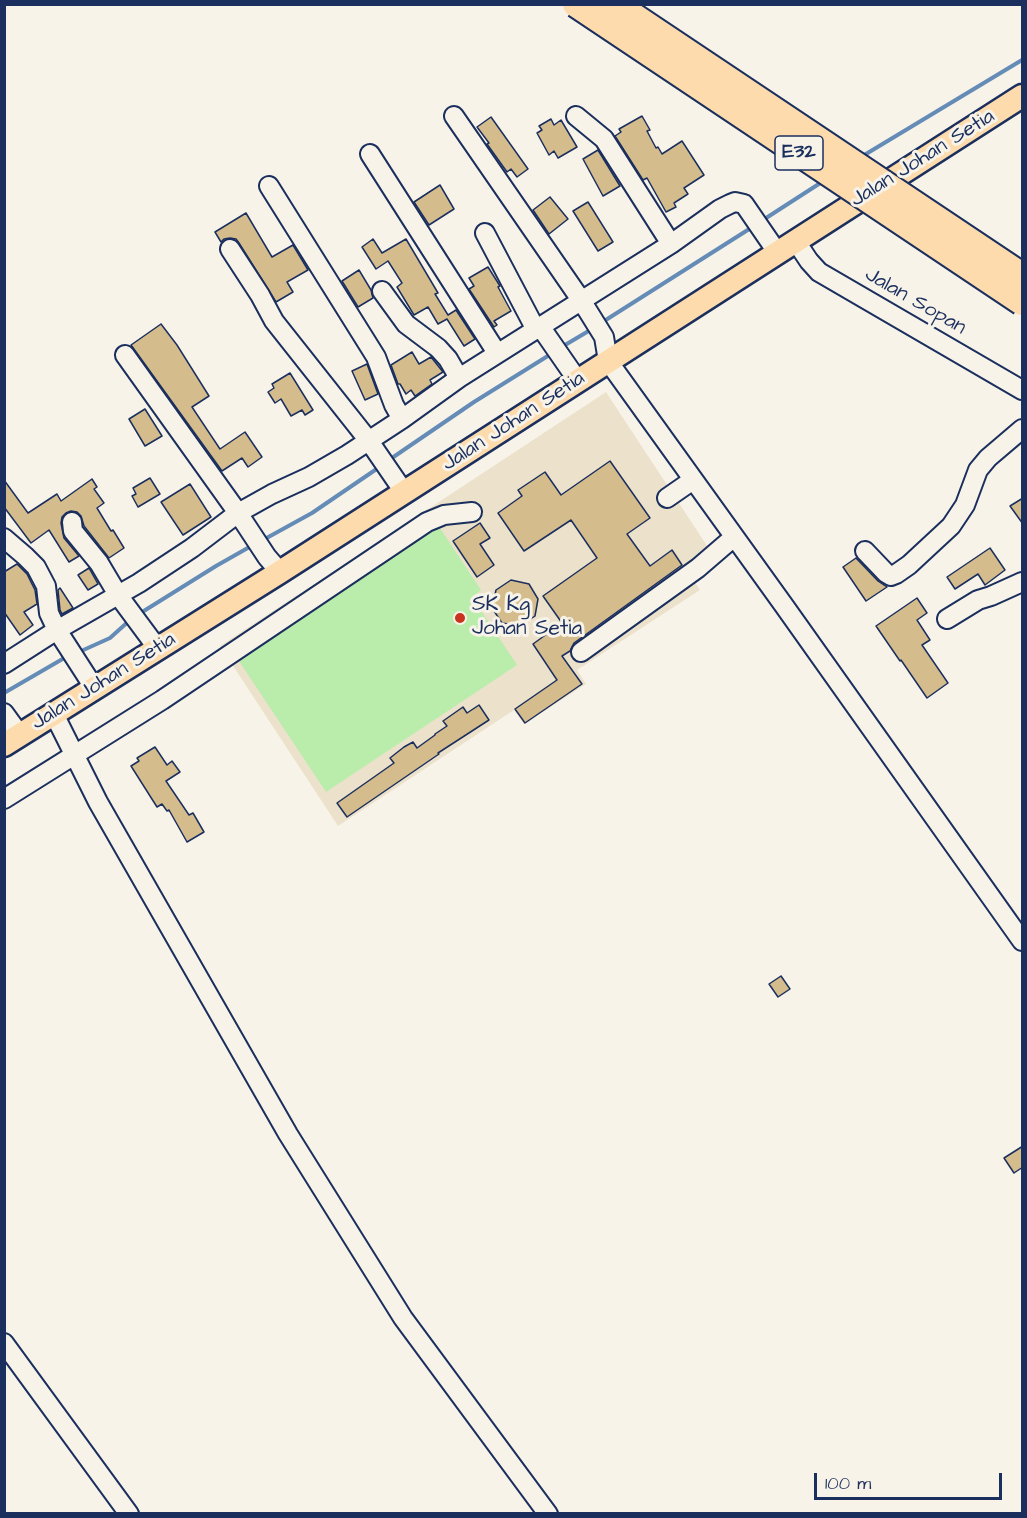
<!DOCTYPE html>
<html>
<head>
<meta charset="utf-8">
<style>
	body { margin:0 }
	#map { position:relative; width:1027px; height:1518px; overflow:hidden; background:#f7f3e8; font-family:"Architects Daughter",sans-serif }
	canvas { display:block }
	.frame { position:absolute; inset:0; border:6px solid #1b2f5e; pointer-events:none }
	.scale { position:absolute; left:814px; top:1473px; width:188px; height:27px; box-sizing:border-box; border:3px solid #1b2f5e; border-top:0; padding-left:8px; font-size:18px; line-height:21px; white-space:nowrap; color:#1b2f5e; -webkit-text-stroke:4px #f7f3e8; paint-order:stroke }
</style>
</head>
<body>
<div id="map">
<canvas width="1027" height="1518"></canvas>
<div class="frame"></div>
<div class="scale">100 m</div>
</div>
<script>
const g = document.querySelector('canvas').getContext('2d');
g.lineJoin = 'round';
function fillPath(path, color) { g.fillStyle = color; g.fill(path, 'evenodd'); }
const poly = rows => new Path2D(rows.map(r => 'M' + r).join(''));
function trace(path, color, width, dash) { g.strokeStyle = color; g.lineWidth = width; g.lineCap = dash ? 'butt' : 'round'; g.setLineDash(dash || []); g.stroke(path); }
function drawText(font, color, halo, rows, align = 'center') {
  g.font = font + ' "Architects Daughter",sans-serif'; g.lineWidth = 6; g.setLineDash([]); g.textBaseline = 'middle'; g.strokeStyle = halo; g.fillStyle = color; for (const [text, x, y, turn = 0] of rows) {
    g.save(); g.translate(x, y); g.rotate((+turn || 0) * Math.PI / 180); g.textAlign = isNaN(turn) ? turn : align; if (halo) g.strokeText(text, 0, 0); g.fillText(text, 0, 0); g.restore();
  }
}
fillPath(poly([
	[606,392,719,564,694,581,700,590,577,670,586,684,524,724,514,710,338,826,220,646]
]), '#ece2cc');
fillPath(poly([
	[438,525,481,590,472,597,517,665,326,792,237,658]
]), '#baecac');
trace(poly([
	[861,157,1022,60],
	[763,220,825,180],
	[601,323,754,226],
	[560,348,592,329],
	[389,460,474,402,551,354],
	[263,540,312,513,381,466],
	[139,614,216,566,253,545],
	[79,652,110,638,130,620],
	[4,693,66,657]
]), '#658bb7', 4);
const building = poly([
	[642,116,650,130,647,131,656,148,658,147,662,154,682,141,704,175,684,188,688,194,674,203,676,207,666,212,647,178,643,180,615,136,621,132,619,129,642,116],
	[491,117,528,169,517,177,511,169,507,172,487,144,489,143,477,127,491,117],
	[551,119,554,125,561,120,577,147,558,158,554,151,549,155,537,133,542,130,539,126,551,119],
	[598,150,620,186,603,196,583,159,598,150],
	[440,185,454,209,429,225,414,202,440,185],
	[550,197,568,219,549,234,533,210,550,197],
	[588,202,613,242,598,251,573,211,588,202],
	[246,213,272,257,293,245,308,270,287,282,293,292,276,302,239,243,236,239,230,238,224,239,221,242,215,232,246,213],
	[373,239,382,253,406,239,438,293,435,294,448,315,456,310,475,339,464,346,447,319,438,324,428,307,414,315,397,287,402,283,388,261,376,269,362,247,373,239],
	[488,267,500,286,498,287,511,311,494,321,497,325,494,327,469,289,474,286,469,278,488,267],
	[359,270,371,290,373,298,358,307,342,281,359,270],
	[161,324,177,345,209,396,192,407,220,449,245,432,262,457,248,467,242,458,222,471,131,345,161,324],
	[412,352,419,364,431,357,443,372,430,380,432,384,415,396,411,390,406,394,400,384,398,384,391,365,412,352],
	[367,364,378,394,365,400,352,371,367,364],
	[290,373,313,410,305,415,302,410,291,416,281,399,275,403,268,392,274,388,272,384,290,373],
	[145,409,162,436,145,446,129,419,145,409],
	[610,461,650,518,627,534,650,566,672,550,682,565,574,643,570,651,562,656,582,684,525,723,515,709,557,680,533,644,562,623,543,596,597,558,571,520,524,551,498,513,522,496,518,490,545,472,561,495,610,461],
	[150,478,160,494,138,507,132,496,136,494,133,488,150,478],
	[92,479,97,487,94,489,104,503,97,508,111,531,113,530,124,548,109,558,84,526,81,516,77,512,71,511,66,513,62,517,61,523,64,538,79,556,69,562,49,530,31,543,4,507,4,480,28,513,57,494,61,501,92,479],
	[190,484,211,517,183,535,161,502,190,484],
	[1023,498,1023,524,1010,506,1023,498],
	[480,523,490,538,480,544,494,565,477,577,453,541,480,523],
	[990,548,1005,570,985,585,978,574,955,589,947,577,990,548],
	[856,558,878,581,887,587,866,601,843,567,856,558],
	[17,564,27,574,35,590,37,604,24,612,33,625,20,635,4,612,4,572,17,564],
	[89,568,98,584,88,590,78,575,89,568],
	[511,580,529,584,538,599,535,616,520,626,502,623,492,608,496,590,511,580],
	[60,588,73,608,62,614,60,610,58,590,60,588],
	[917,598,927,613,917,620,930,640,922,645,948,683,927,698,901,660,900,661,876,626,917,598],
	[479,705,489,720,438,753,439,754,347,817,337,803,394,763,390,758,404,747,413,742,417,748,435,735,435,734,447,726,443,721,463,707,467,713,479,705],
	[155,747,167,765,172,761,180,772,166,781,189,815,193,813,204,832,187,842,169,810,167,811,162,804,157,807,131,766,139,761,137,758,155,747],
	[781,976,790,989,778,997,769,984,781,976],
	[1023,1146,1023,1167,1014,1173,1004,1158,1023,1146]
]);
fillPath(building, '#d4bc8c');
trace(building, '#1b2f5e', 1.5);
const minor = poly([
	[454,116,581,300,604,337,608,361,785,607,1022,941],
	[576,116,604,139,671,244],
	[370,154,497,353],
	[269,186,376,357,394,405,402,419],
	[485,233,535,328,544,332,578,381],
	[795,240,809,261,819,272,1022,390],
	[230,249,260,295,274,321,369,441,404,492],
	[382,291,406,324,438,348,448,359,459,378],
	[125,355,238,513,267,557,280,572],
	[667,498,693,480],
	[72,522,73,531,99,563,118,595,158,649],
	[4,538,25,556,36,567,46,586,49,613,57,630,95,689],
	[865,551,886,573,891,576,896,574,909,565,951,526,965,505,978,470,988,458,1022,429],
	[947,619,978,600,991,596,1022,582],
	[581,652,698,568,734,537],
	[4,664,57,630,139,583,192,548,238,513,272,494,309,477,347,455,402,419,459,378,671,244,720,209,730,204,735,202,744,204,777,252],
	[4,713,20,735],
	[54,714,98,802,288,1134,403,1318,548,1514],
	[4,799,162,700,427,522,444,515,472,512],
	[4,1343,129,1514]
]);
const major = poly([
	[4,745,280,572,1022,96]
]);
trace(minor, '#1b2f5e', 22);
trace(major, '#1b2f5e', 27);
trace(minor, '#f7f3e8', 18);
trace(major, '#fddbac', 22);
const highwayBridge = poly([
	[576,4,1022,302],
	[615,4,1022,276]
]);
trace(highwayBridge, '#1b2f5e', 30, []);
trace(highwayBridge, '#fddbac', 26);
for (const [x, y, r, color] of [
	[460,618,6,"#c8321e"]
]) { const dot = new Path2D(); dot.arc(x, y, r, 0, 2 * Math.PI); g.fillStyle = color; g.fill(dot); trace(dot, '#f7f3e8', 2); }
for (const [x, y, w] of [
	[799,153,48]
]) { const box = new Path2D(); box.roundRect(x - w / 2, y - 17, w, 34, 4.5); g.fillStyle = '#f7f3e8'; g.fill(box); trace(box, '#1b2f5e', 1.5); }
drawText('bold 20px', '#1b2f5e', null, [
	["E32",799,153]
]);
drawText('21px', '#1b2f5e', '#f7f3e8', [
	["Jalan Johan Setia",923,159,-32],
	["Jalan Sopan",915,302,30],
	["Jalan Johan Setia",514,422,-33],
	["Jalan Johan Setia",104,682,-32]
]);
drawText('21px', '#1b2f5e', '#f7f3e8', [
	["SK Kg",472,606],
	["Johan Setia",472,630]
], 'left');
</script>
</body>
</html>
